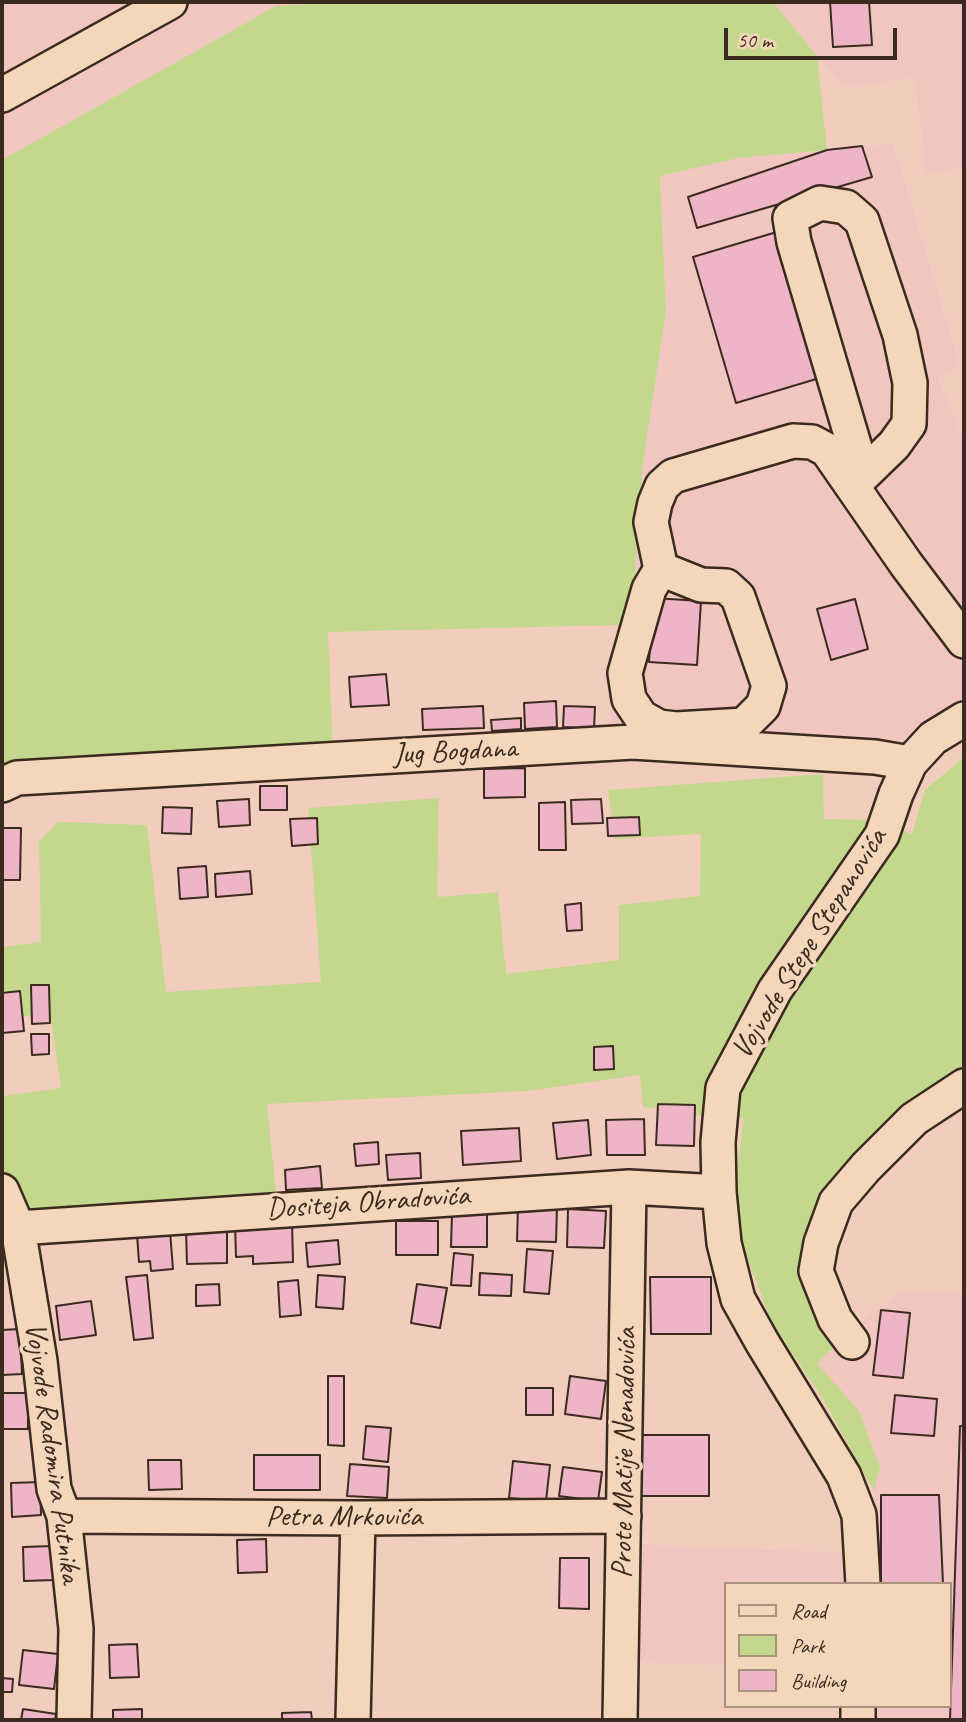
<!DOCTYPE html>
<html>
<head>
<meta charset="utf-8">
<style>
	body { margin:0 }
	#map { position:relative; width:966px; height:1722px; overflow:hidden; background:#f2cdbe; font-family:Caveat,sans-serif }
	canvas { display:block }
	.frame { position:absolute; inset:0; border:4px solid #3b2a1e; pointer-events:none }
	.legend { position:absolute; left:724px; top:1582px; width:228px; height:126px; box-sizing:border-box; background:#f4d7ba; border:2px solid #aa927c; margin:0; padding:9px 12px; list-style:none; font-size:21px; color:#3b2a1e }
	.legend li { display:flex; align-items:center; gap:14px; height:35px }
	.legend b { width:35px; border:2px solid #aa927c }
	.scale { position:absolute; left:724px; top:28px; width:173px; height:32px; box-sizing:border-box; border:4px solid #3b2a1e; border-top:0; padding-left:9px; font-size:21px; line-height:24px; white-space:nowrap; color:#3b2a1e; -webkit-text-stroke:5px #f4d7ba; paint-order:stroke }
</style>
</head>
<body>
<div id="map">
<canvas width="966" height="1722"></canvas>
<div class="frame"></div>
<ul class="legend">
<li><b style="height:9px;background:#f4d7ba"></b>Road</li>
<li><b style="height:19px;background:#c4d88d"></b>Park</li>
<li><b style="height:19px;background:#eeb5c6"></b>Building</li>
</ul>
<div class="scale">50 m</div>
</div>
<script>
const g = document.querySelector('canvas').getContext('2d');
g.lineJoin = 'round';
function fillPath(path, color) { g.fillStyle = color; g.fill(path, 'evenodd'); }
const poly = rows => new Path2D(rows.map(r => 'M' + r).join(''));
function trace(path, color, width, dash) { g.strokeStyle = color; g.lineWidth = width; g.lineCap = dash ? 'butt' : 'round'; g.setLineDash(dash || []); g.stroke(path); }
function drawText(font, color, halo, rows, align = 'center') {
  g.font = font + ' Caveat,sans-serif'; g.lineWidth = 7; g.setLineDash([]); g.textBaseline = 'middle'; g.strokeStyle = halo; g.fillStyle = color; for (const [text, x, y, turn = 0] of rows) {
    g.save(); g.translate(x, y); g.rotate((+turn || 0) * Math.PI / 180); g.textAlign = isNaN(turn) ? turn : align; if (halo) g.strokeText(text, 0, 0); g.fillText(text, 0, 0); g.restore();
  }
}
fillPath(poly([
	[2,2,356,2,276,6,2,160],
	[773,2,964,2,964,168,926,173,915,77,844,88],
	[893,144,960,367,937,377,964,440,964,701,903,744,605,758,624,625,632,619,643,463,666,311,660,176,739,158],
	[901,1292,964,1292,964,1720,876,1720,876,1706,950,1706,950,1584,875,1584,874,1491,880,1467,816,1363,859,1325],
	[619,1542,698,1548,843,1552,845,1584,726,1584,726,1665,623,1662]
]), '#f1c6c0');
fillPath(poly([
	[356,2,773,2,817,56,827,150,739,158,660,176,666,311,643,463,632,619,624,625,328,632,334,774,2,789,2,160,276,6],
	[964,757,964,1086,914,1119,821,1243,847,1335,817,1363,859,1411,880,1467,874,1491,824,1401,771,1321,747,1257,739,1228,734,1190,744,1118,705,1116,643,1107,640,1075,528,1091,267,1104,276,1193,17,1215,2,1179,2,1096,61,1088,50,1013,2,1019,2,947,41,942,39,841,58,822,147,825,166,992,321,982,308,808,439,798,437,897,498,892,506,974,619,960,619,905,700,896,701,834,615,839,608,790,823,774,824,819,878,820,912,834,925,790]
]), '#c4d88d');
const building = poly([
	[830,2,869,2,872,45,833,47,830,2],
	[862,146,872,177,697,228,688,197,827,150,862,146],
	[780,231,823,377,736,403,693,257,780,231],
	[653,598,701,601,697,665,649,662,653,598],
	[855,599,868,649,831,660,817,609,855,599],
	[386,674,389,705,351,707,349,677,386,674],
	[556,701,557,727,525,729,524,703,556,701],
	[483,706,484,728,423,730,422,709,483,706],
	[564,706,595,707,594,729,563,727,564,706],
	[521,718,521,729,492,731,491,720,521,718],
	[525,768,525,797,484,798,484,769,525,768],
	[260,786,287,786,287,810,260,810,260,786],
	[249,799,250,825,219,827,217,801,249,799],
	[601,799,603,823,572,824,571,800,601,799],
	[565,802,566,850,539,850,539,803,565,802],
	[163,807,192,808,191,834,162,833,163,807],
	[639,817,640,835,608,836,607,818,639,817],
	[317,818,318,844,292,846,290,819,317,818],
	[2,828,21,828,20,880,2,880,2,828],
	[206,866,208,897,180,899,178,868,206,866],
	[250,871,252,894,216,897,215,874,250,871],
	[581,903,582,930,567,931,565,905,581,903],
	[31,985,49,985,50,1023,32,1024,31,985],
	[20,991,24,1031,2,1033,2,993,20,991],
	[31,1034,49,1034,49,1054,32,1055,31,1034],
	[613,1046,614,1069,594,1070,594,1047,613,1046],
	[658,1104,695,1105,694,1146,656,1145,658,1104],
	[644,1119,645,1155,607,1155,606,1120,644,1119],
	[588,1120,591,1155,557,1159,553,1123,588,1120],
	[519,1128,521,1161,463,1165,461,1131,519,1128],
	[378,1142,379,1164,356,1166,354,1144,378,1142],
	[420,1153,421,1178,388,1180,386,1155,420,1153],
	[320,1166,322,1188,286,1190,285,1170,320,1166],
	[518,1206,557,1207,556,1242,517,1241,518,1206],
	[568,1209,606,1211,604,1248,567,1247,568,1209],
	[452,1213,487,1213,487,1247,451,1247,452,1213],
	[396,1221,438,1221,438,1255,396,1255,396,1221],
	[292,1222,293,1262,253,1264,253,1256,236,1257,235,1224,292,1222],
	[227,1229,227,1263,187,1264,186,1230,227,1229],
	[170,1231,173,1269,151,1271,150,1261,139,1262,137,1234,170,1231],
	[338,1240,340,1264,308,1267,306,1243,338,1240],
	[527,1249,553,1251,549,1294,524,1292,527,1249],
	[454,1253,473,1255,471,1286,451,1285,454,1253],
	[480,1273,512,1275,511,1296,479,1295,480,1273],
	[147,1275,153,1338,134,1340,126,1277,147,1275],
	[318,1275,345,1277,343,1309,316,1307,318,1275],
	[650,1277,711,1277,711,1334,651,1334,650,1277],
	[298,1280,301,1315,280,1317,278,1282,298,1280],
	[219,1284,220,1305,196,1306,196,1285,219,1284],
	[417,1284,447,1288,440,1328,411,1323,417,1284],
	[91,1301,96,1335,60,1340,56,1306,91,1301],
	[881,1310,910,1313,903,1378,873,1375,881,1310],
	[20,1329,22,1374,2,1375,2,1330,20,1329],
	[328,1376,344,1376,344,1446,328,1445,328,1376],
	[570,1376,606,1381,601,1419,565,1414,570,1376],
	[526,1388,553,1388,553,1415,526,1415,526,1388],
	[2,1393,28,1393,28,1429,2,1429,2,1393],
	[895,1395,937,1399,934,1436,891,1433,895,1395],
	[366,1426,391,1428,388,1462,363,1459,366,1426],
	[960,1426,964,1426,964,1720,950,1720,960,1426],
	[637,1435,709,1435,709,1496,637,1496,637,1435],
	[254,1455,320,1455,320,1490,254,1490,254,1455],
	[148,1460,181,1460,182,1489,149,1490,148,1460],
	[513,1461,550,1465,546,1501,509,1498,513,1461],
	[350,1464,389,1467,387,1498,347,1496,350,1464],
	[563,1467,602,1472,598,1501,559,1496,563,1467],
	[40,1482,41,1515,12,1517,11,1483,40,1482],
	[881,1495,939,1495,943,1584,881,1584,881,1495],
	[266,1539,267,1572,238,1573,237,1540,266,1539],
	[52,1546,54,1580,24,1581,23,1547,52,1546],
	[560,1558,589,1558,589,1609,559,1608,560,1558],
	[137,1644,139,1677,110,1678,109,1645,137,1644],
	[23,1650,58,1654,54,1689,19,1685,23,1650],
	[2,1678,13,1679,12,1692,2,1692,2,1678],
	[23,1709,56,1714,55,1720,21,1720,23,1709],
	[142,1709,142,1720,113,1720,113,1710,142,1709],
	[311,1712,312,1720,282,1720,282,1713,311,1712]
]);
fillPath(building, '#eeb5c6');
trace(building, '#3b2a1e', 2);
const minor = poly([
	[2,95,170,2],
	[852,486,863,475,894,445,909,424,910,383,900,335,862,221,846,207,820,203,790,218,794,242,863,475],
	[661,569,649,589,625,673,629,699,641,717,659,727,676,729,744,725,763,706,769,686,738,597,726,586,701,585,661,569,651,522,655,503,662,486,673,476,793,441,812,442,827,450,906,564,964,641],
	[2,785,17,778,633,742,875,757,910,763],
	[2,1191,18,1228,40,1361,54,1489,64,1516,76,1629,74,1720],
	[18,1228,629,1187,719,1192],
	[852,1342,835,1319,816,1271,821,1243,836,1202,866,1167,914,1119,964,1086],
	[64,1516,358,1518,624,1516],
	[863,1584,859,1515,844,1476,762,1342,738,1299,724,1243,719,1192,718,1142,723,1088,775,990,882,835,896,794,910,763,933,738,964,719],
	[353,1720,358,1518],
	[620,1720,629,1187],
	[858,1720,858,1706]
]);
trace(minor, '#3b2a1e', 38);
trace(minor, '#f4d7ba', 33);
drawText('30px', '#3b2a1e', '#f4d7ba', [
	["Jug Bogdana",455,752,-3],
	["Vojvode Stepe Stepanovića",810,944,-58],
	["Dositeja Obradovića",368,1203,-4],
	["Vojvode Radomira Putnika",52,1453,82],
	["Prote Matije Nenadovića",625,1453,-89],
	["Petra Mrkovića",344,1517]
]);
</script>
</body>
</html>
